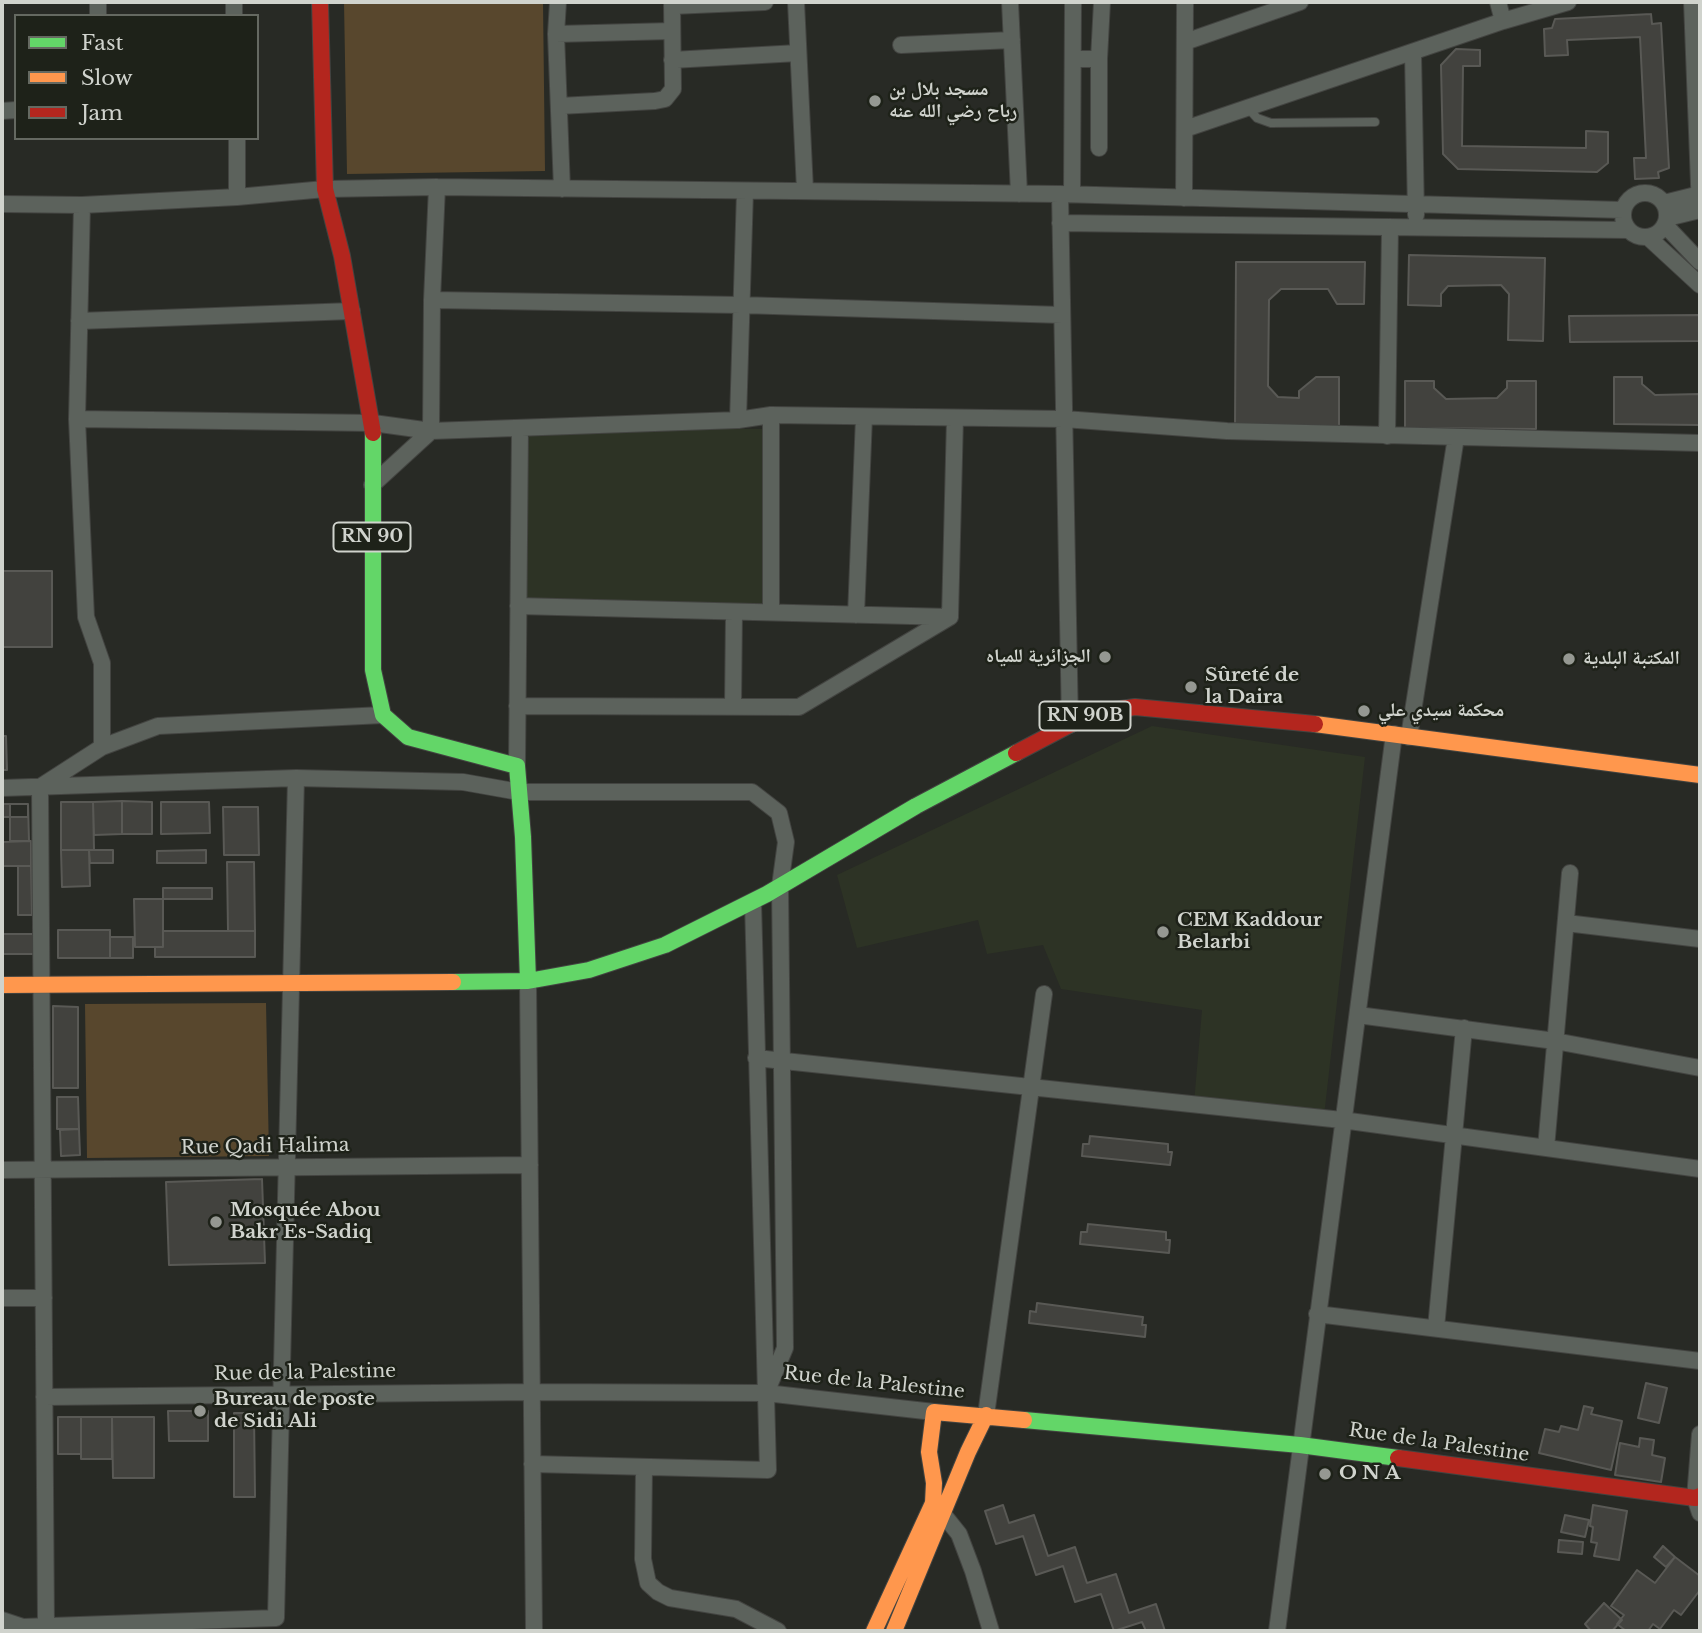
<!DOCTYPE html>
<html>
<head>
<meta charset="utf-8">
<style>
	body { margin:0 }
	#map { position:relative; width:1702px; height:1633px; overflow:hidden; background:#282a25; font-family:"Libre Baskerville",serif }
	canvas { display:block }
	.frame { position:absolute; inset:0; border:4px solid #d0d3cd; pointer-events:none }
	.legend { position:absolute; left:14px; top:14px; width:245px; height:126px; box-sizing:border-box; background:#1e2219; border:2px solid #656961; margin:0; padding:9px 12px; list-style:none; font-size:21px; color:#d0d3cd }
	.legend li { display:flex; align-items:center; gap:14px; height:35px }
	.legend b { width:35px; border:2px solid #656961 }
</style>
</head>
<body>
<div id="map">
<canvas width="1702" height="1633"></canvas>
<div class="frame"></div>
<ul class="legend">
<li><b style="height:9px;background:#63d668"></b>Fast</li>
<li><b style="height:9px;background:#ff974d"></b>Slow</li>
<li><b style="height:9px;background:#b3261e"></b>Jam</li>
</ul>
</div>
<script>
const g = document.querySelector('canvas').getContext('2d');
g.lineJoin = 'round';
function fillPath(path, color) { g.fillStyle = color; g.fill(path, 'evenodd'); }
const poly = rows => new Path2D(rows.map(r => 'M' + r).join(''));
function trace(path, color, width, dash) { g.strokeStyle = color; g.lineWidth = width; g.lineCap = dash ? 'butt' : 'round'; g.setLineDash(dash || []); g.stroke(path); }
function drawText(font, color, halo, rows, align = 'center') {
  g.font = font + ' "Libre Baskerville","Noto Naskh Arabic",serif'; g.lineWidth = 5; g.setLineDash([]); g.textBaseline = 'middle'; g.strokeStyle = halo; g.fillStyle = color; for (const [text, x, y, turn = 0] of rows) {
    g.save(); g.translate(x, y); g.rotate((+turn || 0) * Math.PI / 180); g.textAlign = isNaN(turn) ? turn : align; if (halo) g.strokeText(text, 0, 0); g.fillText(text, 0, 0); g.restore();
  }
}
fillPath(poly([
	[529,428,771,429,771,612,518,606],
	[1152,726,1365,757,1324,1116,1194,1103,1202,1010,1061,989,1043,945,987,954,978,920,857,948,837,875]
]), '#2d3325');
fillPath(poly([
	[344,2,543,2,545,171,347,174],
	[266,1003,269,1156,87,1158,85,1004]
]), '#58472d');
const building = poly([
	[1651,14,1652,24,1661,23,1669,168,1658,172,1659,178,1635,179,1634,158,1646,158,1640,37,1567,40,1568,55,1545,56,1544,29,1552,28,1555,19,1651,14],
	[1456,49,1480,50,1480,66,1463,66,1462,146,1586,148,1586,131,1608,132,1608,163,1597,172,1458,169,1443,154,1441,65,1456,49],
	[1409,255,1545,258,1543,341,1508,340,1509,294,1501,285,1448,286,1441,294,1441,306,1408,305,1409,255],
	[1236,262,1365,262,1364,304,1337,304,1328,289,1281,289,1269,300,1268,386,1278,397,1299,398,1299,391,1316,377,1339,377,1339,428,1235,428,1236,262],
	[1700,315,1700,341,1570,342,1569,316,1700,315],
	[1614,377,1642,377,1642,384,1655,395,1700,394,1700,425,1614,424,1614,377],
	[1405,381,1434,381,1434,388,1446,399,1497,398,1507,388,1507,381,1536,381,1536,429,1405,428,1405,381],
	[2,571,52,571,52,647,2,647,2,571],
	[2,736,6,736,7,770,2,770,2,736],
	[122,801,122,834,94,835,93,802,122,801],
	[122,801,152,802,152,834,122,834,122,801],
	[61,802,93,802,94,850,61,850,61,802],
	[161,802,209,802,210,833,161,834,161,802],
	[2,804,28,804,28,817,2,817,2,804],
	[10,804,28,804,29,841,10,841,10,804],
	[223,807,258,807,259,855,224,855,223,807],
	[31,841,31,866,2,866,2,842,31,841],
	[61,850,89,850,90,886,62,887,61,850],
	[89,850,113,850,113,863,90,863,89,850],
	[206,850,206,863,157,863,157,851,206,850],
	[227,862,254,862,255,931,228,931,227,862],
	[18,866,31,866,32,915,18,915,18,866],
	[163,888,212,888,212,899,163,899,163,888],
	[134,899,163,899,163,947,135,947,134,899],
	[58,930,110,930,110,958,58,958,58,930],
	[163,931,255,931,255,957,155,957,155,947,163,947,163,931],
	[2,934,35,934,35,954,2,954,2,934],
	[110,937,133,937,133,958,110,958,110,937],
	[53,1006,78,1007,78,1088,53,1088,53,1006],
	[57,1097,78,1097,79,1129,57,1129,57,1097],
	[79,1129,80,1155,61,1156,60,1130,79,1129],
	[1090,1136,1168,1144,1168,1152,1172,1152,1170,1165,1082,1156,1083,1144,1089,1144,1090,1136],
	[262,1179,265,1263,169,1265,166,1182,262,1179],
	[1088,1224,1166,1232,1166,1240,1170,1240,1169,1253,1080,1244,1081,1232,1087,1232,1088,1224],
	[1037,1303,1143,1317,1142,1325,1146,1325,1145,1337,1029,1323,1030,1311,1036,1312,1037,1303],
	[1646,1383,1667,1388,1659,1423,1638,1418,1646,1383],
	[1584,1406,1593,1408,1591,1414,1622,1421,1611,1470,1539,1453,1545,1429,1559,1432,1561,1426,1578,1430,1584,1406],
	[168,1411,208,1411,208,1441,169,1441,168,1411],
	[234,1413,254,1413,255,1497,234,1497,234,1413],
	[58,1417,81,1417,81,1454,58,1454,58,1417],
	[81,1417,112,1417,112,1459,81,1459,81,1417],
	[112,1417,154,1417,154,1478,113,1478,112,1417],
	[1640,1438,1654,1440,1652,1455,1665,1458,1661,1482,1615,1475,1620,1443,1639,1447,1640,1438],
	[1003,1505,1009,1523,1034,1515,1048,1556,1075,1547,1087,1583,1116,1574,1129,1613,1156,1604,1165,1631,1146,1631,1142,1622,1114,1631,1101,1594,1075,1602,1063,1566,1036,1575,1023,1536,996,1544,985,1511,1003,1505],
	[1593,1505,1627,1511,1619,1560,1594,1556,1597,1543,1591,1542,1593,1527,1590,1526,1593,1505],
	[1565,1515,1589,1520,1585,1537,1561,1532,1565,1515],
	[1559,1540,1583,1542,1582,1554,1558,1552,1559,1540],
	[1663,1546,1675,1557,1666,1567,1654,1557,1663,1546],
	[1675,1557,1700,1576,1700,1590,1681,1615,1674,1610,1660,1629,1653,1624,1648,1631,1626,1631,1617,1624,1624,1615,1611,1606,1637,1570,1655,1583,1675,1557],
	[1604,1603,1622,1620,1612,1631,1591,1631,1585,1624,1604,1603]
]);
fillPath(building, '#42423e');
trace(building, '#595955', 2);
const lane = poly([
	[1248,108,1257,118,1271,123,1375,122]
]);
const street = poly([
	[98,2,98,16],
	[234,2,234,16],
	[558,2,556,34,562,189],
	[796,2,805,190],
	[1010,2,1019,194],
	[1498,2,1503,21],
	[1692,2,1700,210],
	[672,6,765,2],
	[556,34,672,31],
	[1185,42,1300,2],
	[901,45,1012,40],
	[1413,53,1416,215],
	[1073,59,1099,59,1099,148],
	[1099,59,1102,2],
	[672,60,798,53],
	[559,106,655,101,665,99,673,89,672,2],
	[2,111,16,110],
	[1185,129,1503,21,1568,2],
	'1623 215a22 22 0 1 1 44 0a22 22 0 1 1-44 0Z',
	[1060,194,1070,725],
	[1072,194,1073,2],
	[237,197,237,138],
	[1184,198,1185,2],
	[1664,203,1700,194],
	[2,204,82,205,237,197,325,189,437,187,1060,194,1623,210],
	[82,205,77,419,86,617,102,663,102,747],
	[1667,218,1700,210],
	[1060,223,1628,230],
	[1665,225,1700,262],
	[1648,237,1700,285],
	[432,300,741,305,1062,315],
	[79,321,352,311],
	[771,415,771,612],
	[77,419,373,423,431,431,738,420,771,415,1064,419,1227,431,1700,443],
	[738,420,745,191],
	[1387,436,1390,227],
	[372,485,431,431,432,300,437,187],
	[518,606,950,617,955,418],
	[856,615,864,417],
	[517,706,799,707,950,617],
	[733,707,734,612],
	[1409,737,1456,437],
	[517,766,520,428],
	[2,788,296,778,463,782,519,792,752,792,779,813,786,842,780,886,785,1348,766,1393],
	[1566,923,1700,939],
	[528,981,534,1631],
	[1358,1015,1555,1041,1700,1068],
	[756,1058,1342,1120,1700,1169],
	[1546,1148,1570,873],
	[2,1170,530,1165],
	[2,1298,44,1298],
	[1317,1314,1700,1361],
	[1436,1328,1464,1028],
	[44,1397,532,1392,766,1393,934,1412],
	[986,1415,1044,994],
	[1700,1434,1695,1498,1700,1513],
	[532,1464,768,1470,753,902],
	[644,1467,643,1559,648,1583,658,1592,670,1598,736,1609,778,1631],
	[934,1510,943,1514,959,1534,973,1571,991,1631],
	[2,1620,23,1627,276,1618,296,778],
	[46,1626,40,787,102,747,158,726,383,715],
	[1277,1631,1394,734]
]);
const fast = poly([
	[373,433,373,670,383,715,408,737,517,766,523,837,528,981],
	[453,982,528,981,589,970,665,945,767,894,916,806,1016,753],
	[1024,1420,1300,1445,1398,1458]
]);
const slow = poly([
	[1315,724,1700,775],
	[2,985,453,982],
	[874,1631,933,1503,934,1483,929,1452,934,1412,1024,1420],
	[894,1631,968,1452,986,1415]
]);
const jam = poly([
	[320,2,325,189,342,256,373,433],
	[1016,753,1092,713,1135,707,1315,724],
	[1398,1458,1695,1498,1700,1496]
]);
trace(lane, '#434441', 10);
trace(street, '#434441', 18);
trace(fast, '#434441', 18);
trace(slow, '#434441', 18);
trace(jam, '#434441', 18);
trace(lane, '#5c625c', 8);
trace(street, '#5c625c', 16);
trace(fast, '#63d668', 16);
trace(slow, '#ff974d', 16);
trace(jam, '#b3261e', 16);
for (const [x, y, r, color] of [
	[875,101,7,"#959892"],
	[1105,657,7,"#959892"],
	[1569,659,7,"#959892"],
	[1191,687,7,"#959892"],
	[1364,711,7,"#959892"],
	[1163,932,7,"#959892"],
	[216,1222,7,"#959892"],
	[200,1411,7,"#959892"],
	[1325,1474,7,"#959892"]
]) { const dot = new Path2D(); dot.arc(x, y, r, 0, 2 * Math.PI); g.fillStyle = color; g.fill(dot); trace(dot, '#1e2219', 2.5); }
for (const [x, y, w] of [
	[372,537,77],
	[1085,716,91]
]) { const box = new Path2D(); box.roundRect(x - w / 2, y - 14.5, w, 29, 5); g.fillStyle = '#1e2219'; g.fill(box); trace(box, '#d0d3cd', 2); }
drawText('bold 18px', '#d0d3cd', null, [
	["RN 90",372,537],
	["RN 90B",1085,716]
]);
drawText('bold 19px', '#d0d3cd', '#1e2219', [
	["مسجد بلال بن",889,90],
	["رباح رضي الله عنه",889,112],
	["الجزائرية للمياه",1091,657,"right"],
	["المكتبة البلدية",1583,659],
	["Sûreté de",1205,676],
	["la Daira",1205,698],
	["محكمة سيدي علي",1378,711],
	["CEM Kaddour",1177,921],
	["Belarbi",1177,943],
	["Mosquée Abou",230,1211],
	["Bakr Es-Sadiq",230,1233],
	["Bureau de poste",214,1400],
	["de Sidi Ali",214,1422],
	["O N A",1339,1474]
], 'left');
drawText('19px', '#d0d3cd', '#1e2219', [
	["Rue Qadi Halima",265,1147,-1],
	["Rue de la Palestine",305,1373,-1],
	["Rue de la Palestine",874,1383,6],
	["Rue de la Palestine",1439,1443,8]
]);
</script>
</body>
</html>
